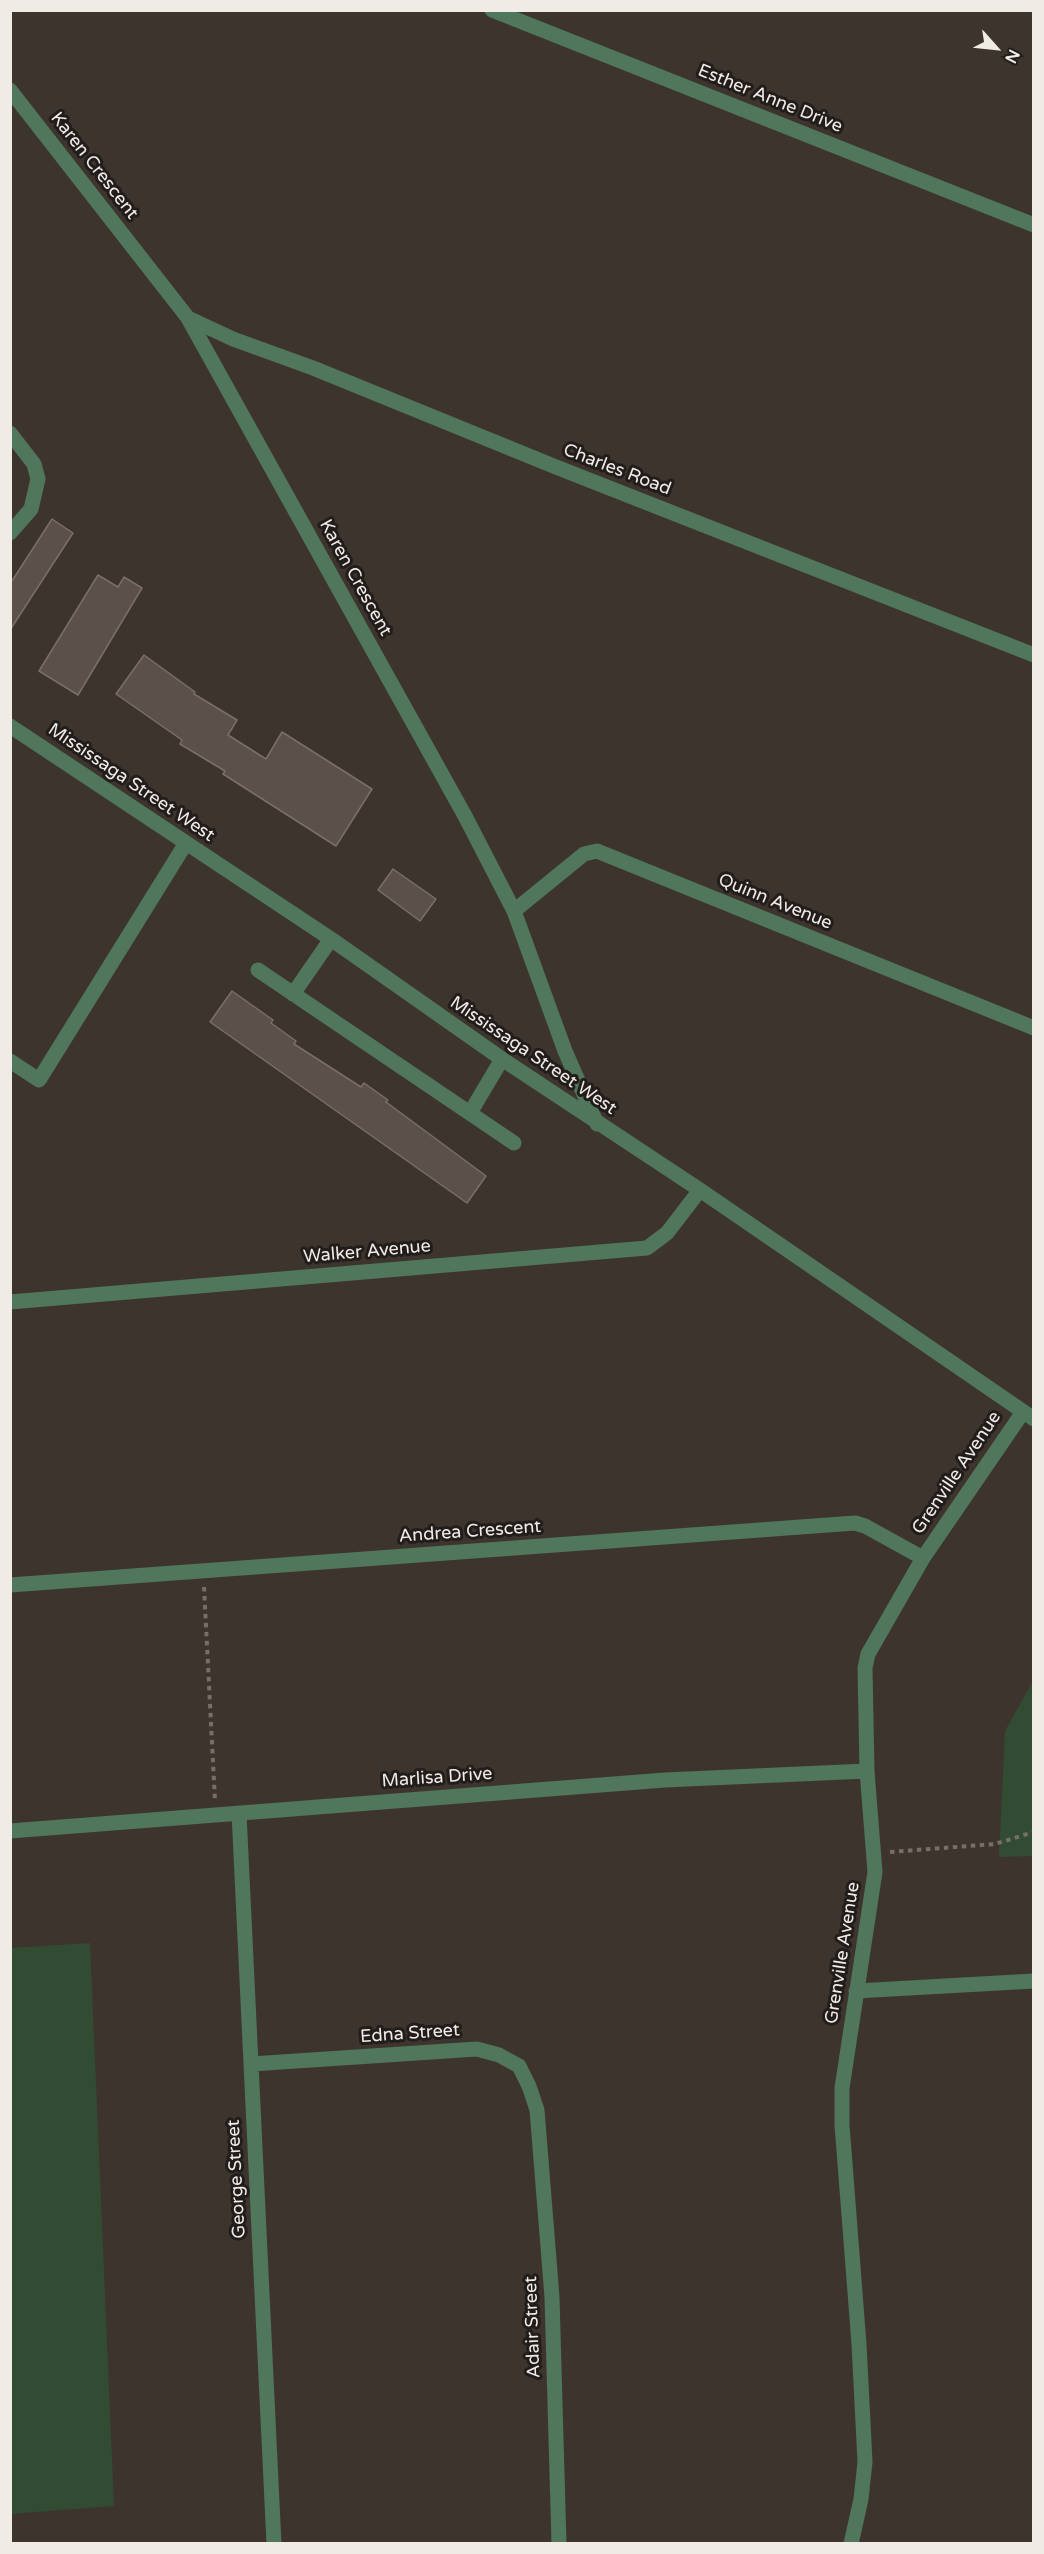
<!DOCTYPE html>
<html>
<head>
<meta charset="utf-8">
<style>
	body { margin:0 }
	#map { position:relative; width:1044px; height:2554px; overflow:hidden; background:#3e342e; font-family:"Varela Round",sans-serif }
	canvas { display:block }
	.frame { position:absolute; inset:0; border:12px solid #f1ebe6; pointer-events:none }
	.north { position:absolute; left:966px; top:18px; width:60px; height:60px; -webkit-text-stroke:4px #211d1a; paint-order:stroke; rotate:117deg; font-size:16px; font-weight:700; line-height:24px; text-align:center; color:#f1ebe6 }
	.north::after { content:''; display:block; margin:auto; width:21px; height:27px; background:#f1ebe6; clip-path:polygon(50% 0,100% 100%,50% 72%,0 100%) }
</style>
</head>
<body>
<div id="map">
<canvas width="1044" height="2554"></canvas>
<div class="frame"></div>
<div class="north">N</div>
</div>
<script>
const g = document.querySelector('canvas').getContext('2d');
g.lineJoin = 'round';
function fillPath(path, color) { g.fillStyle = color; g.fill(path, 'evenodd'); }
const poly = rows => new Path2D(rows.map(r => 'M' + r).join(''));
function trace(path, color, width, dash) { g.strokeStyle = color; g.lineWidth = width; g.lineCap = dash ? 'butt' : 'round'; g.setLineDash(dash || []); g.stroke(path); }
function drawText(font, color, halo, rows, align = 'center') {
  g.font = font + ' "Varela Round",sans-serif'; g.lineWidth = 6; g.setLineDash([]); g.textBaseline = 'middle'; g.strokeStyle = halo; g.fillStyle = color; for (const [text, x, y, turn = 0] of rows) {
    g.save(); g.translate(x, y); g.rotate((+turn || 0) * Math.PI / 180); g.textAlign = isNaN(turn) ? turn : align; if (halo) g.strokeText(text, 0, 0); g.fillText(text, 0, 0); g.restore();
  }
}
fillPath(poly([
	[1033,1681,1033,1856,999,1857,1005,1731],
	[90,1943,114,2506,11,2514,11,1948]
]), '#324c34');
const building = poly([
	[52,519,73,533,10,630,10,584,52,519],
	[98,575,118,587,124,577,142,588,78,695,39,671,98,575],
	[144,655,195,692,194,694,237,720,228,735,266,759,282,732,372,789,336,846,223,774,225,771,180,744,182,740,116,694,144,655],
	[393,869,436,899,420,921,378,890,393,869],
	[232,991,273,1020,271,1023,296,1041,294,1044,361,1087,364,1083,388,1100,386,1102,486,1176,467,1203,210,1022,232,991]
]);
fillPath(building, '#5b514a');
trace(building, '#7b6f68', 1.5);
trace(poly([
	[204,1587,215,1801],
	[890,1852,995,1844,1034,1832]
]), '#766e68', 4, [4.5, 4.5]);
trace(poly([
	[492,10,1034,225],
	[10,90,188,318,465,816,514,911,565,1051,597,1124],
	[188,318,233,339,313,368,556,467,1034,655],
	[10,433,34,464,38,479,31,509,10,533],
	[10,726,331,939,502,1059,700,1190,1034,1419],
	[514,911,584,854,597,851,1034,1028],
	[258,970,514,1143],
	[293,994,331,939],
	[10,1061,39,1080,186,843],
	[470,1113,502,1059],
	[10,1302,647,1248,667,1233,700,1190],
	[10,1585,855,1523,865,1526,923,1558],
	[239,1813,274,2544],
	[10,1831,665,1780,867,1771],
	[856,1991,1034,1981],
	[251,2064,477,2049,499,2055,519,2066,529,2086,537,2110,552,2297,559,2544],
	[851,2544,861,2499,865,2462,859,2344,842,2125,842,2088,875,1872,867,1771,865,1668,868,1654,923,1558,1023,1412]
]), '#50765b', 15);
drawText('18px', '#f1ebe6', '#211d1a', [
	["Esther Anne Drive",770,99,22],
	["Karen Crescent",94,166,52],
	["Charles Road",617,470,21],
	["Karen Crescent",355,578,61],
	["Mississaga Street West",131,783,34],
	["Quinn Avenue",775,902,22],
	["Mississaga Street West",533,1056,34],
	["Walker Avenue",367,1252,-5],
	["Grenville Avenue",957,1473,-56],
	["Andrea Crescent",470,1532,-4],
	["Marlisa Drive",437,1778,-4],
	["Grenville Avenue",843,1953,-81],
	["Edna Street",410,2034,-4],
	["George Street",237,2179,-93],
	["Adair Street",533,2327,-92]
]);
</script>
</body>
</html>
